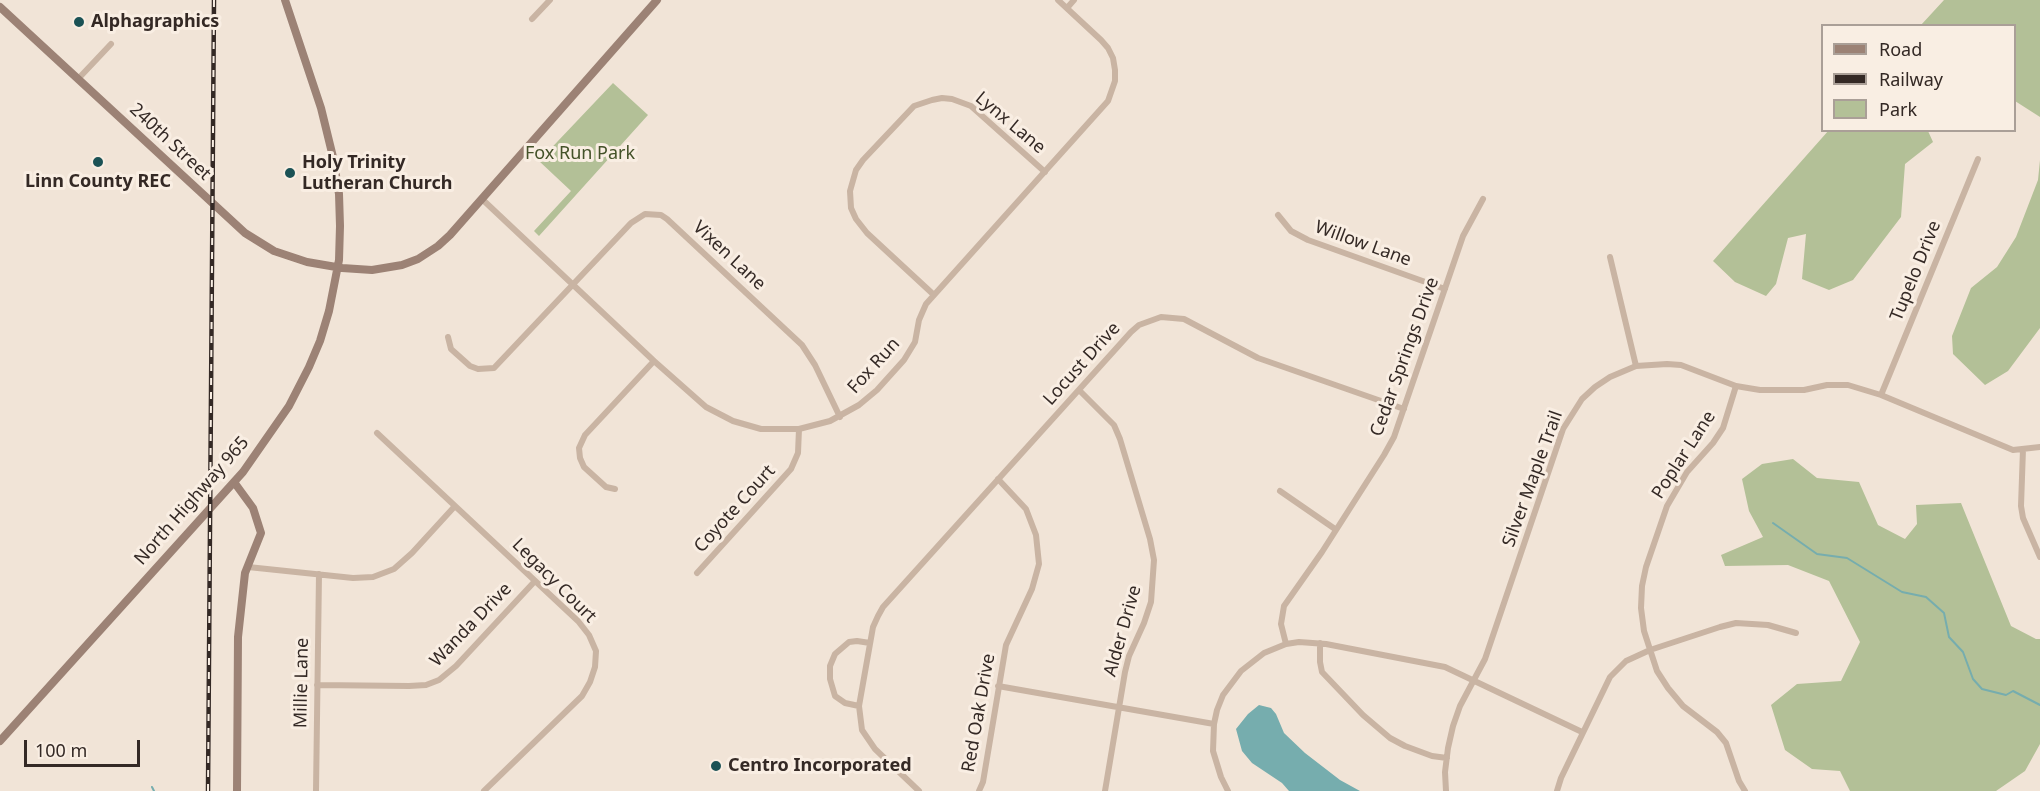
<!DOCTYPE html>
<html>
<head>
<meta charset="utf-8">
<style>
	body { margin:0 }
	#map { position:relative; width:2040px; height:791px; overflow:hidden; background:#f1e4d7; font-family:"Noto Sans",sans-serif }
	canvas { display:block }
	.legend { position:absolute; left:1821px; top:24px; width:195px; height:108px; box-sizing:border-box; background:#f9eee3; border:2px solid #aa9f97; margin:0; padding:8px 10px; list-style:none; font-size:18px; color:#342925 }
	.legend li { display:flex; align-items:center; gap:12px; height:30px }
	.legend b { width:30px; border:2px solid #aa9f97 }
	.scale { position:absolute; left:24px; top:740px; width:116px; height:27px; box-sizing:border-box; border:3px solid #342925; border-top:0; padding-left:8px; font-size:18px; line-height:21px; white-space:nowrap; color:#342925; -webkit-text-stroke:4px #f9eee3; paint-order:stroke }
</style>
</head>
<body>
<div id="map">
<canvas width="2040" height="791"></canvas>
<ul class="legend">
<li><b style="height:8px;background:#9c8275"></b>Road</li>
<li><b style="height:8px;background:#342925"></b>Railway</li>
<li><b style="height:16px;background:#b3c097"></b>Park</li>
</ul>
<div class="scale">100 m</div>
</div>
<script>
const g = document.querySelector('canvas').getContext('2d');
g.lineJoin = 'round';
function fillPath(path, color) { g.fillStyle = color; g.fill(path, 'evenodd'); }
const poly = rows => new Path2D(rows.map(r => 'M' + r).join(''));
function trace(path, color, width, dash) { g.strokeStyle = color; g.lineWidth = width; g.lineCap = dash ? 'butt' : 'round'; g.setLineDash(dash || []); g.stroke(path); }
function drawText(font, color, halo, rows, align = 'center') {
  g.font = font + ' "Noto Sans",sans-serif'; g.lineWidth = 6; g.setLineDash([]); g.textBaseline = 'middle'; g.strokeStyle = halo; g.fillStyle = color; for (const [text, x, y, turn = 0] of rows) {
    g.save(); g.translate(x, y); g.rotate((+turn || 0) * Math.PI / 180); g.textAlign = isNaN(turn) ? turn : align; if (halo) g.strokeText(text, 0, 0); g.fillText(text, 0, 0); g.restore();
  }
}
fillPath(poly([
	[1944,0,2040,0,2040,117,2015,101,2014,26,1921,25],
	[613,83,648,115,539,236,534,231,571,191,539,161],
	[1829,130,1928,131,1933,142,1905,164,1901,217,1853,280,1829,290,1802,279,1806,234,1788,238,1776,284,1766,296,1735,282,1713,261],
	[2040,160,2040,328,2008,371,1985,385,1953,354,1952,336,1971,288,1997,267,2016,237,2038,180],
	[1793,459,1817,478,1859,482,1878,525,1905,539,1917,524,1916,505,1961,503,2011,626,2036,639,2040,639,2040,744,2025,771,1996,791,1850,791,1840,771,1812,769,1785,750,1771,705,1797,684,1841,681,1860,642,1829,581,1788,565,1725,566,1721,555,1763,537,1749,511,1742,479,1762,464]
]), '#b3c097');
fillPath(poly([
	[1259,705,1271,708,1276,714,1284,733,1305,753,1340,780,1360,791,1289,791,1282,783,1252,763,1242,751,1236,729,1248,714]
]), '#76adae');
trace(poly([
	[1773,523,1817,554,1847,558,1902,592,1926,597,1944,613,1949,637,1963,652,1973,679,1982,689,2006,695,2013,691,2040,705],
	[152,787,154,791]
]), '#76adae', 2);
trace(poly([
	[1067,8,1074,0],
	[532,19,550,0],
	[78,79,111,44],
	[483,200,654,361,706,407,733,421,761,429,799,429,830,421,859,405,877,390,904,360,915,342,919,320,926,304,1108,101,1115,81,1115,70,1113,58,1108,48,1101,40,1058,0],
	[1278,215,1291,231,1308,240,1445,289],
	[1610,257,1636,366],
	[934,295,867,233,856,219,851,208,850,191,856,170,863,160,914,106,932,100,942,98,952,99,971,106,1045,172],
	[448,337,451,349,470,366,478,369,494,368,631,223,645,214,661,215,667,219,802,345,815,365,840,417],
	[1736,386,1723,428,1713,443,1687,472,1667,506,1646,567,1642,586,1641,608,1644,631,1657,671,1668,688,1683,706,1717,732,1726,743,1739,781,1745,791],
	[1079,390,1114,425,1120,439,1150,539,1154,560,1151,602,1144,623,1129,656,1125,672,1105,791],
	[1881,395,1978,159],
	[377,433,578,621,589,635,596,651,595,667,590,682,582,696,484,791],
	[2023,449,2021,506,2023,518,2040,557],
	[615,489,606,487,584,467,580,458,579,448,585,435,654,361],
	[1280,491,1335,529],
	[248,567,353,578,373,577,394,569,412,553,455,506],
	[697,573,791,469,798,453,799,429],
	[1320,643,1320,662,1322,672,1363,715,1390,738,1405,746,1432,756,1447,758],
	[1286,644,1281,624,1284,606,1322,552,1384,455,1394,437,1463,236,1483,199],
	[317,685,409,686,426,685,439,680,456,666,535,581],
	[998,686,1214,724],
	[859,706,845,703,835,696,830,679,830,666,835,654,849,642,857,641,870,643],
	[316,791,319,574],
	[919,791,875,749,862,730,859,706,873,627,878,616,883,607,1131,332,1139,325,1161,317,1184,319,1258,358,1404,409],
	[979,791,983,782,1006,645,1032,589,1039,564,1036,535,1026,509,998,479],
	[1228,791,1221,777,1213,751,1214,724,1217,710,1223,695,1241,671,1264,653,1286,644,1299,642,1326,644,1445,667,1582,732],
	[1446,791,1445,772,1448,748,1453,726,1460,706,1485,659,1563,429,1582,399,1595,387,1610,377,1636,366,1667,364,1681,365,1736,386,1760,390,1804,390,1827,385,1848,385,1881,395,2013,450,2040,447],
	[1557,791,1561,778,1610,677,1626,661,1650,650,1720,627,1736,623,1768,625,1796,633]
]), '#c9b4a3', 6);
trace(poly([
	[0,7,245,233,274,251,307,262,342,268,372,270,402,265,418,259,438,246,450,235,657,0],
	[234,482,253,508,261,533,245,573,238,637,237,791],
	[0,741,243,472,289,406,309,367,320,341,329,311,339,260,340,226,339,194,333,157,321,108,285,0]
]), '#9c8275', 8);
const rail = poly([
	[208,791,214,0]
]);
trace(rail, '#342925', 4.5);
trace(rail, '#f9eee3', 2, [7]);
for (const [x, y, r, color] of [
	[79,22,6,"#1b5255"],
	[98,162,6,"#1b5255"],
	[290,173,6,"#1b5255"],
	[716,766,6,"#1b5255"]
]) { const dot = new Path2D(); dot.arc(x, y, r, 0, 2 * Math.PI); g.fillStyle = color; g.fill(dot); trace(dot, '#f9eee3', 2); }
drawText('bold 18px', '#342925', '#f9eee3', [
	["Alphagraphics",91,22],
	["Holy Trinity",302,163],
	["Lutheran Church",302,184],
	["Linn County REC",98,182,"center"],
	["Centro Incorporated",728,766]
], 'left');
drawText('18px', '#342925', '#f9eee3', [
	["Lynx Lane",1010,123,40],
	["240th Street",170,142,43],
	["Willow Lane",1363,244,20],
	["Vixen Lane",729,256,43],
	["Tupelo Drive",1916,271,-68],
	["Cedar Springs Drive",1405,357,-70],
	["Locust Drive",1082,364,-48],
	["Fox Run",874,366,-48],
	["Poplar Lane",1684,455,-57],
	["Silver Maple Trail",1533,479,-70],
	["North Highway 965",192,501,-49],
	["Coyote Court",735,509,-48],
	["Legacy Court",554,581,45],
	["Wanda Drive",471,625,-46],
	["Alder Drive",1123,631,-74],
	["Millie Lane",302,683,-89],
	["Red Oak Drive",979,713,-80]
]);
drawText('18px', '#445229', '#f9eee3', [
	["Fox Run Park",580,154]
]);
</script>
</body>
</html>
